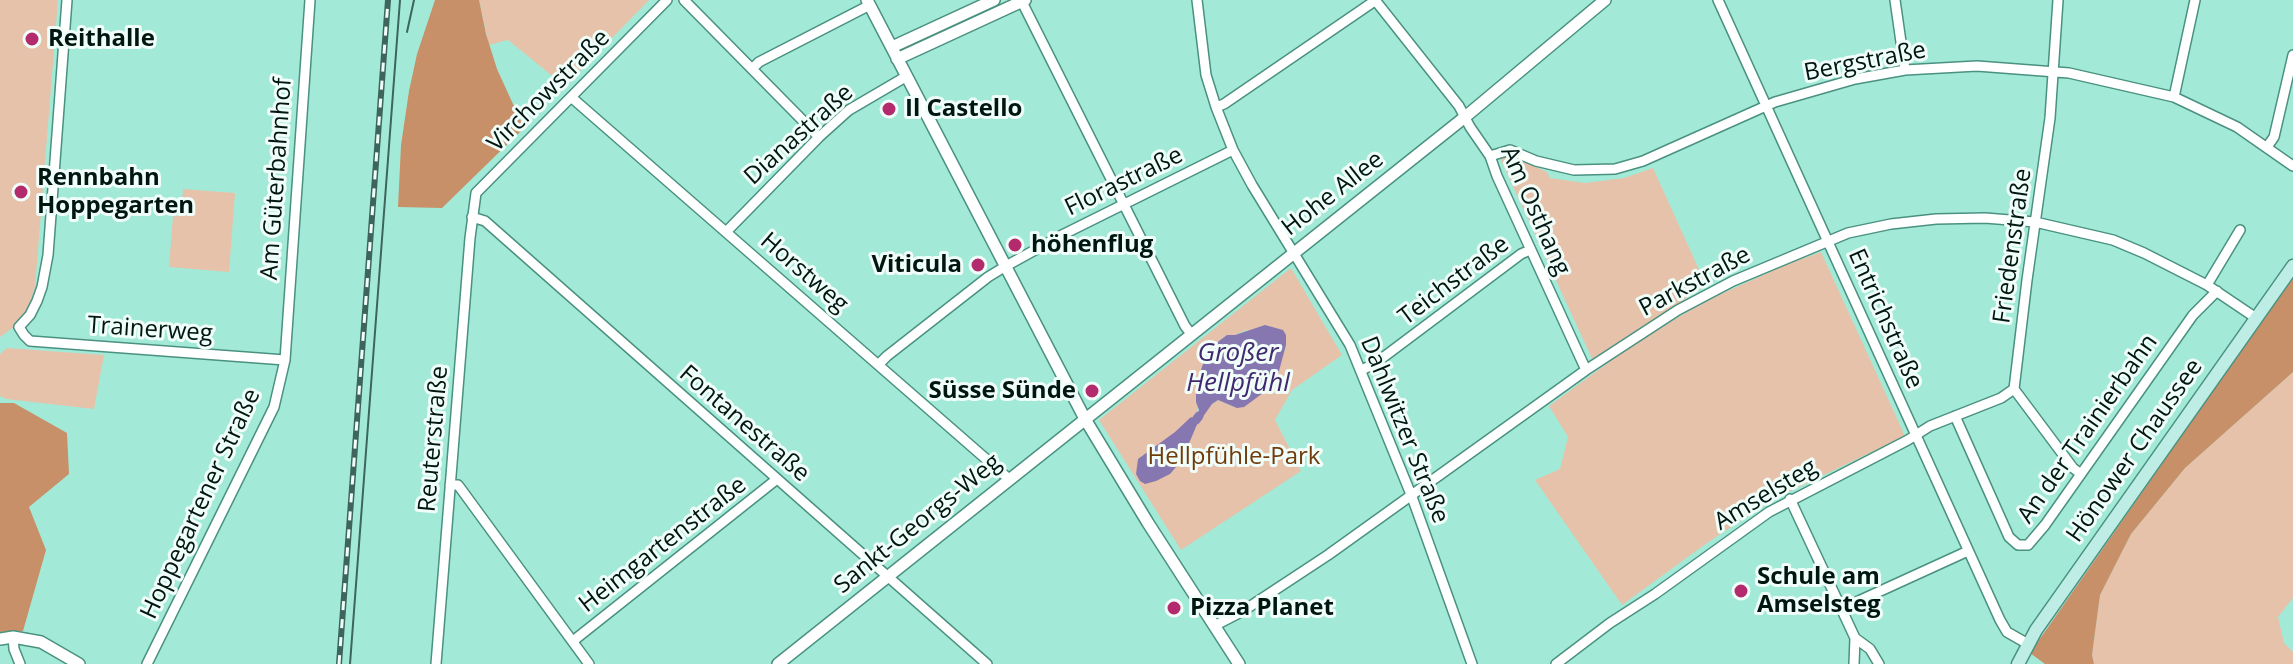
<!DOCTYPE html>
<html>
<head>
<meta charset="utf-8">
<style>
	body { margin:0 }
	canvas { display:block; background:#a2ead7 }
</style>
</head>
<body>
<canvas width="2293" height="664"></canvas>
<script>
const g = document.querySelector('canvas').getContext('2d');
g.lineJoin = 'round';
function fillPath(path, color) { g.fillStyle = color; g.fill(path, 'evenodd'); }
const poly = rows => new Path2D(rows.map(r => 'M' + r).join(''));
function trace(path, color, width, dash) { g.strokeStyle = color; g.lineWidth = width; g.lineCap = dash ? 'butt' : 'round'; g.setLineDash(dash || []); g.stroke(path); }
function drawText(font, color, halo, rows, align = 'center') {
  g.font = font + ' "Open Sans",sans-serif'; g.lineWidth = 6; g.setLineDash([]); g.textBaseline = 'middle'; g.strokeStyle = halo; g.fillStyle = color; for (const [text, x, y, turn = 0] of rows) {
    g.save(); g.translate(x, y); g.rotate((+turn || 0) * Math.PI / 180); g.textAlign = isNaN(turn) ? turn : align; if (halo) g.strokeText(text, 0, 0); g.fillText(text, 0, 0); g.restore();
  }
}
fillPath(poly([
	[0,0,58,0,35,287,28,308,18,324,0,337],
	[479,0,649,0,574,77,551,75,508,40,489,45],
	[1510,155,1547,172,1550,178,1585,183,1624,178,1653,168,1706,285,1593,361,1500,158],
	[183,189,235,193,229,272,169,267,173,216,181,216],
	[1821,252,1905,436,1770,501,1707,543,1622,605,1535,480,1560,469,1568,437,1549,406,1631,346,1682,315,1712,298,1788,264],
	[1291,268,1342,355,1292,390,1275,420,1301,471,1181,550,1099,420],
	[1247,330,1286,345,1283,355,1232,406,1218,400,1197,415,1205,358,1219,341,1227,335,1235,335],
	[7,348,104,355,94,409,6,399,0,396,0,354],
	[2293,372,2293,598,2278,617,2284,643,2293,652,2293,664,2094,664,2092,655,2100,595,2131,534,2185,468]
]), '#e6c2aa');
fillPath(poly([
	[435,0,479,0,486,34,497,69,524,128,442,208,398,207,401,145,409,91,417,54],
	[2293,276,2293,372,2185,468,2131,534,2100,595,2092,655,2094,664,2045,664,2030,653],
	[0,403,14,403,67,433,69,474,29,507,46,550,23,631,0,632]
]), '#c89068');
fillPath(poly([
	[1265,325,1283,330,1286,335,1286,345,1279,371,1263,393,1244,407,1237,408,1218,400,1212,404,1202,418,1197,415,1199,410,1196,402,1196,385,1205,358,1219,341,1227,335,1235,335],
	[1191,417,1198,422,1182,460,1170,474,1156,481,1145,484,1140,481,1136,474,1138,459,1175,432]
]), '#8777b0');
trace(poly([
	[1196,420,1199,416]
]), '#8777b0', 9);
const minor = poly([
	[67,0,48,255,42,287,37,301,30,315,19,327,24,335,30,341,285,360],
	[684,0,819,137],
	[1021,0,1185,326,1192,335],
	[1197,0,1206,75,1216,107,1233,150,1252,185,1350,345,1412,497,1472,664],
	[1375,0,1459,106,1470,127,1490,156,1497,176,1586,370],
	[1718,0,2000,620,2007,632,2028,644],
	[1895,0,1905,70],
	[2058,0,2050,118,2027,280,2014,389,2073,468,2081,474],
	[752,69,759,62,870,5],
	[571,97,1009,479],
	[2174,97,2195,0],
	[1216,107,1224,104,1376,0],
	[2267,147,2274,137,2293,55],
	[1490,156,1510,150,1536,161,1574,170,1615,169,1643,161,1775,102,1855,79,1905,70,1977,66,2069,73,2174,97,2237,127,2293,166],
	[472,217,485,221,987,664],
	[726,232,819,137,849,110,907,76],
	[2207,285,2240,230],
	[879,364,887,356,988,277,1006,266,1064,234,1233,150],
	[1362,370,1377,362,1521,254,1530,250],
	[1955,416,2009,537,2018,545,2028,545,2045,525,2193,315,2217,291],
	[450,485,458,485,461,489,589,664],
	[1790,499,1855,638,1870,649,1879,664],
	[1841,609,1968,551],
	[1214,626,1243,611,1328,555,1586,370,1678,310,1733,281,1848,233,1891,224,1936,219,1985,218,2035,222,2113,240,2144,253,2207,285,2256,318],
	[13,637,14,649,20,664],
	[573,641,777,479],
	[147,664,274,407,285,360,310,0],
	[436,664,470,238,476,193,667,0],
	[1556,664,1610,623,1655,594,1769,512,1908,440,1930,426,2001,398,2014,389],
	[1854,664,1855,638]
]);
const tertiary = poly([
	[867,0,1085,419,1148,523,1239,664],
	[892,47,994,0],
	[897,59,1025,0],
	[0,639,13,637,41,642,79,664],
	[778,664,1465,117,1605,0]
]);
const secondary = poly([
	[2018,664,2036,630,2293,266]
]);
trace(minor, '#4a9180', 12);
trace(tertiary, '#4a9180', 14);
trace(secondary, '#4a9180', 15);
trace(minor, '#fff', 9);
trace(tertiary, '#fff', 11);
trace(secondary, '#bdede4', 12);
trace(poly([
	[407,32,414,0],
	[350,664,400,0]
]), '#3d655b', 2);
const rail = poly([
	[339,664,388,0]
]);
trace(rail, '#3d655b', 6);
trace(rail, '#f0fdf9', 3, [9]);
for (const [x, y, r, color] of [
	[32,39,8,"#b32b6c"],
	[889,109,8,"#b32b6c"],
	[21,192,8,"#b32b6c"],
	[1015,245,8,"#b32b6c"],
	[978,265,8,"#b32b6c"],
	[1092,391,8,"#b32b6c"],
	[1741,591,8,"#b32b6c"],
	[1174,608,8,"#b32b6c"]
]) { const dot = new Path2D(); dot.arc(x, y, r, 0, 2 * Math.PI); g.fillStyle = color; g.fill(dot); trace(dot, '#f0fdf9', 3); }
drawText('bold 24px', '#001611', '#f0fdf9', [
	["Reithalle",48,39],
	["Il Castello",905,109],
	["Rennbahn",37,178],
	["Hoppegarten",37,206],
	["höhenflug",1031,245],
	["Viticula",962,265,"right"],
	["Süsse Sünde",1076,391,"right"],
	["Schule am",1757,577],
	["Amselsteg",1757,605],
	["Pizza Planet",1190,608]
], 'left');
drawText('24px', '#001611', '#f0fdf9', [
	["Bergstraße",1865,62,-11],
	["Virchowstraße",549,91,-45],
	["Dianastraße",799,135,-42],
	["Am Güterbahnhof",277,179,-86],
	["Florastraße",1124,182,-26],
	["Hohe Allee",1333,194,-38],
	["Am Osthang",1535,211,66],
	["Friedenstraße",2013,246,-82],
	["Horstweg",804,273,41],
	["Teichstraße",1454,281,-37],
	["Parkstraße",1695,282,-28],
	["Entrichstraße",1885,319,66],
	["Trainerweg",150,330,4],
	["Fontanestraße",744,424,41],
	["An der Trainierbahn",2088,429,-55],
	["Dahlwitzer Straße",1404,430,68],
	["Reuterstraße",434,439,-85],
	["Hönower Chaussee",2135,451,-55],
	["Amselsteg",1766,495,-31],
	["Hoppegartener Straße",201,504,-65],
	["Sankt-Georgs-Weg",918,524,-39],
	["Heimgartenstraße",663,545,-38]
]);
drawText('24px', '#713c0c', '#f0fdf9', [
	["Hellpfühle-Park",1234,457]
]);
drawText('italic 26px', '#42286f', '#f0fdf9', [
	["Großer",1238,354],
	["Hellpfühl",1238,384]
]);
</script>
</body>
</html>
